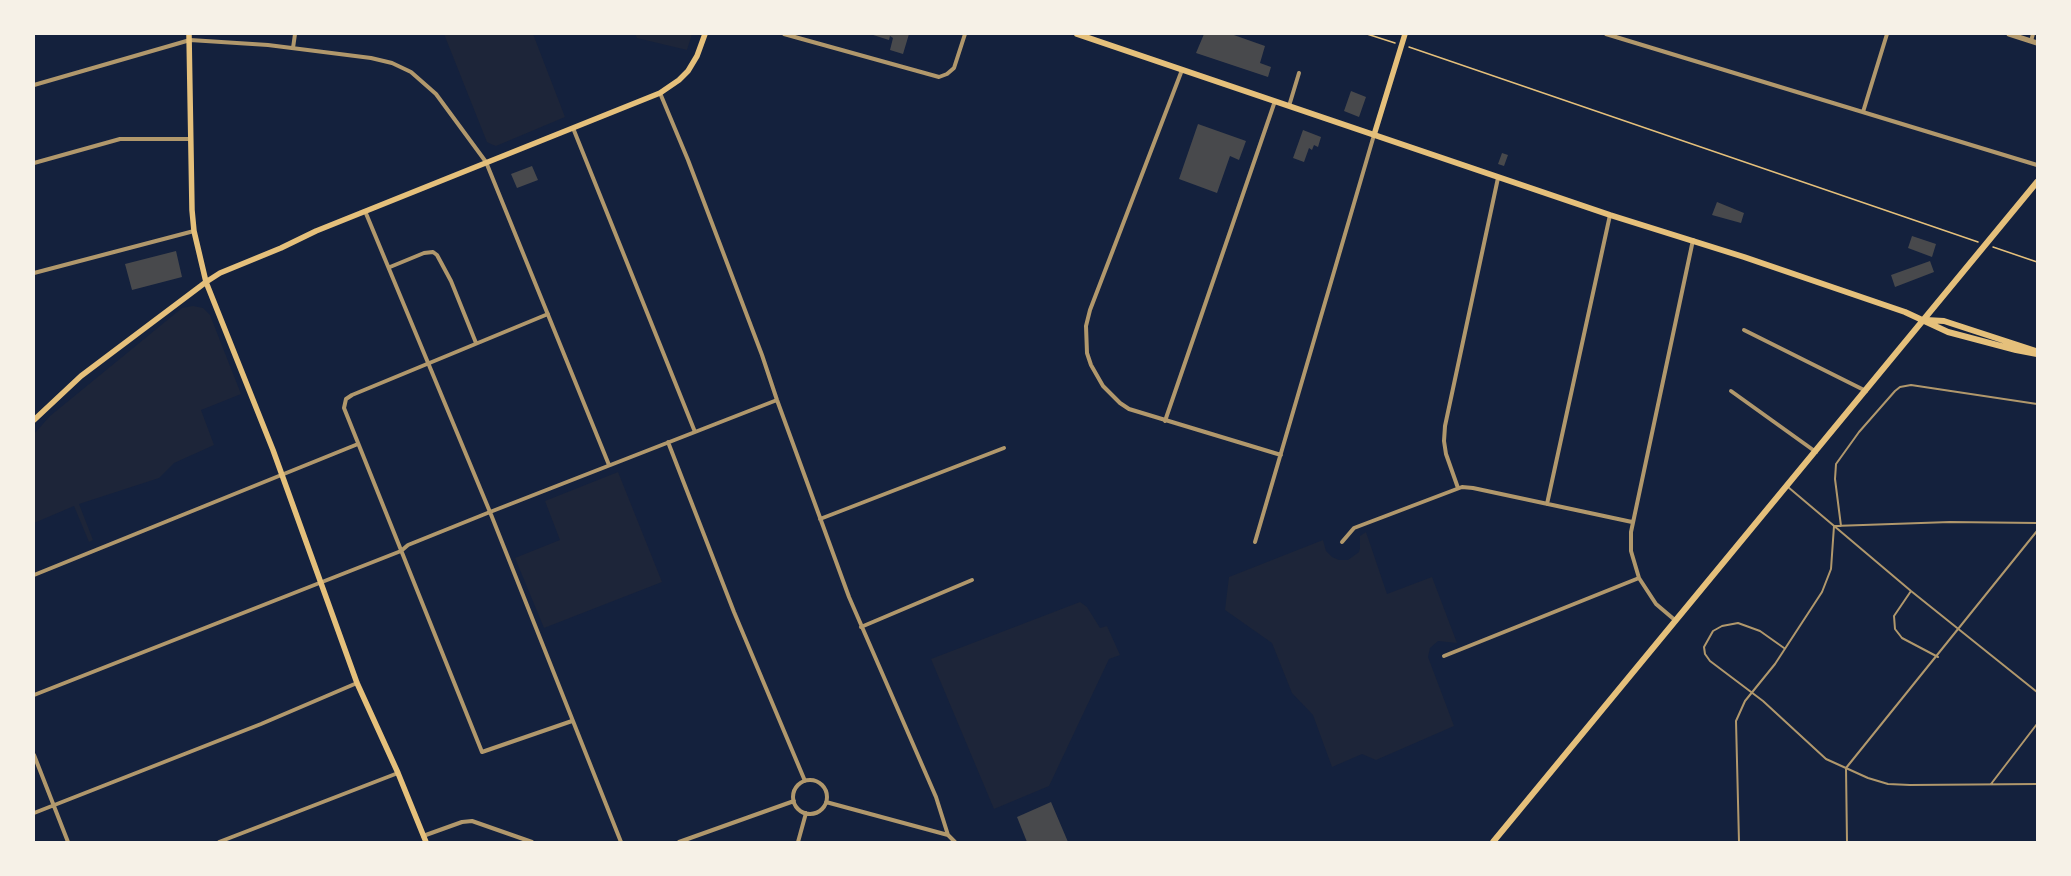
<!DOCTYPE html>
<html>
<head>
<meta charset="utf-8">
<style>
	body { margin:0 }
	#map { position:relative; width:2071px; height:876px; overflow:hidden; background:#14213d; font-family:"PT Sans",sans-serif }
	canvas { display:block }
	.frame { position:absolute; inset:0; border:35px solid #f6f1e7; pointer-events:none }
</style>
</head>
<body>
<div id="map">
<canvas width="2071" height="876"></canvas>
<div class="frame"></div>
</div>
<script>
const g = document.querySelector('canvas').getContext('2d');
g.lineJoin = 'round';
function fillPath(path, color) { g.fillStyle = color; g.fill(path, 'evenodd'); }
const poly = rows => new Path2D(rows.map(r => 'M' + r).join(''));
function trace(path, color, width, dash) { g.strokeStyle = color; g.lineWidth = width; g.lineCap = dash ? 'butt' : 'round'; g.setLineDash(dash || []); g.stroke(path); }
fillPath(poly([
	[444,34,533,34,565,117,496,146,491,144,487,142],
	[635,34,692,34,687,50,637,38],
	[193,306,203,308,210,315,241,394,201,410,214,445,174,463,159,478,79,504,93,540,89,542,74,506,34,523,34,434,50,416,182,308],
	[618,472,662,582,544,628,515,558,560,540,545,501],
	[1366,532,1387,594,1432,577,1457,643,1438,641,1430,648,1428,657,1454,726,1376,760,1362,754,1332,767,1313,715,1292,693,1272,643,1225,610,1229,577,1323,540,1326,551,1332,557,1339,560,1348,560,1359,552,1360,548,1360,536],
	[1080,602,1087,607,1100,628,1107,626,1120,655,1109,659,1049,786,994,809,931,659]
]), '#1d2539');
fillPath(poly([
	[870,34,909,34,903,54,890,50,893,38,890,36,889,40],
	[1204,34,1231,34,1265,46,1260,63,1271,67,1268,77,1196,53],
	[1351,91,1366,97,1359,117,1344,111],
	[1198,124,1246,141,1239,160,1230,156,1217,193,1179,179],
	[1303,130,1321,137,1318,147,1314,145,1312,150,1309,148,1304,162,1293,158],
	[1502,153,1508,155,1504,166,1498,164],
	[532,166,538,180,517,188,511,174],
	[1717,202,1744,213,1741,223,1712,215],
	[1912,236,1936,244,1932,257,1908,248],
	[176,251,182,277,132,290,125,264],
	[1930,261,1934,272,1895,287,1891,275],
	[1051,802,1068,842,1027,842,1017,817]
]), '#48494c');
trace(poly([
	[1367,34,1395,43],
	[1409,47,1978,242],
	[1993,247,2037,262]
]), '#e5c07b', 1.5);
trace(poly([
	[1788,487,1911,591,2037,692],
	[1834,526,1950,522,2037,523],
	[1841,526,1835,479,1836,464,1859,432,1895,391,1900,387,1911,385,2037,404],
	[1911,591,1894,616,1895,629,1902,638,1938,657],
	[1784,648,1760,631,1738,623,1722,626,1713,631,1704,647,1705,654,1710,661,1763,701,1826,759,1868,778,1888,784,1910,785,2037,784],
	[1846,768,2037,531],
	[1846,768,1847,842],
	[1991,784,2037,724],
	[1739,842,1736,721,1745,701,1775,664,1822,592,1831,569,1834,526]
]), '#b1986c', 2);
trace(poly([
	[784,34,939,77,947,74,954,68,965,34],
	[1606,34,2037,165],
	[2031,41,2033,34],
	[293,48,295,34],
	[1182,70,1090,310,1086,326,1087,353,1091,365,1103,386,1120,403,1129,409,1281,455],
	[34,85,190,40,268,45,371,58,392,63,411,72,436,94,486,162,609,465],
	[660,93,688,160,762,355,777,400,849,597,936,797,948,835],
	[1289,106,1299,73],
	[1863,112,1887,34],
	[573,128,695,432],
	[34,163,120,139,191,139],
	[365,211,490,512,621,842],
	[390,267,424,253,433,252,437,255,451,281,476,343],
	[34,273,194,231],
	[548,314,352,395,346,399,344,408,482,752,572,721],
	[1744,330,1866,391],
	[1731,391,1816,452],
	[1165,421,1275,101],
	[668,442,734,612,805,781],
	[1458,488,1446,454,1444,441,1445,426,1498,178],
	[1547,504,1610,215],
	[820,519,1004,448],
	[1255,542,1374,135],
	[1342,542,1354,528,1462,487,1473,488,1632,522],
	[34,575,358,444],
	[1676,621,1656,604,1639,578,1631,551,1631,532,1693,240],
	[861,627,972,580],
	[1444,656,1639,578],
	[34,695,401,551,408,545,490,512,777,400],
	[34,755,68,842],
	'793 797a17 17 0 1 1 34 0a17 17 0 1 1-34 0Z',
	[826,802,948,835,955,842],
	[34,813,261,724,357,683],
	[423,836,462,822,472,821,532,842],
	[219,842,398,773],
	[679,842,794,801],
	[798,842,806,813]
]), '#b1986c', 4);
trace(poly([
	[2009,34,2037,43]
]), '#b1986c', 5);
trace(poly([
	[189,34,192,210,194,231,206,282,273,450,357,683,398,773,426,842],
	[1374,135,1405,34],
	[34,420,81,376,206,282,220,273,281,248,316,231,660,93,679,80,688,71,697,56,705,34]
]), '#e5c07b', 5.5);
trace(poly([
	[1077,34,1610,215,1744,257,1905,312,1948,332,2016,350,2037,354],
	[1926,320,1944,321,2036,351],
	[1493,842,2037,182]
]), '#e5c07b', 6);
</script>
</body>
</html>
